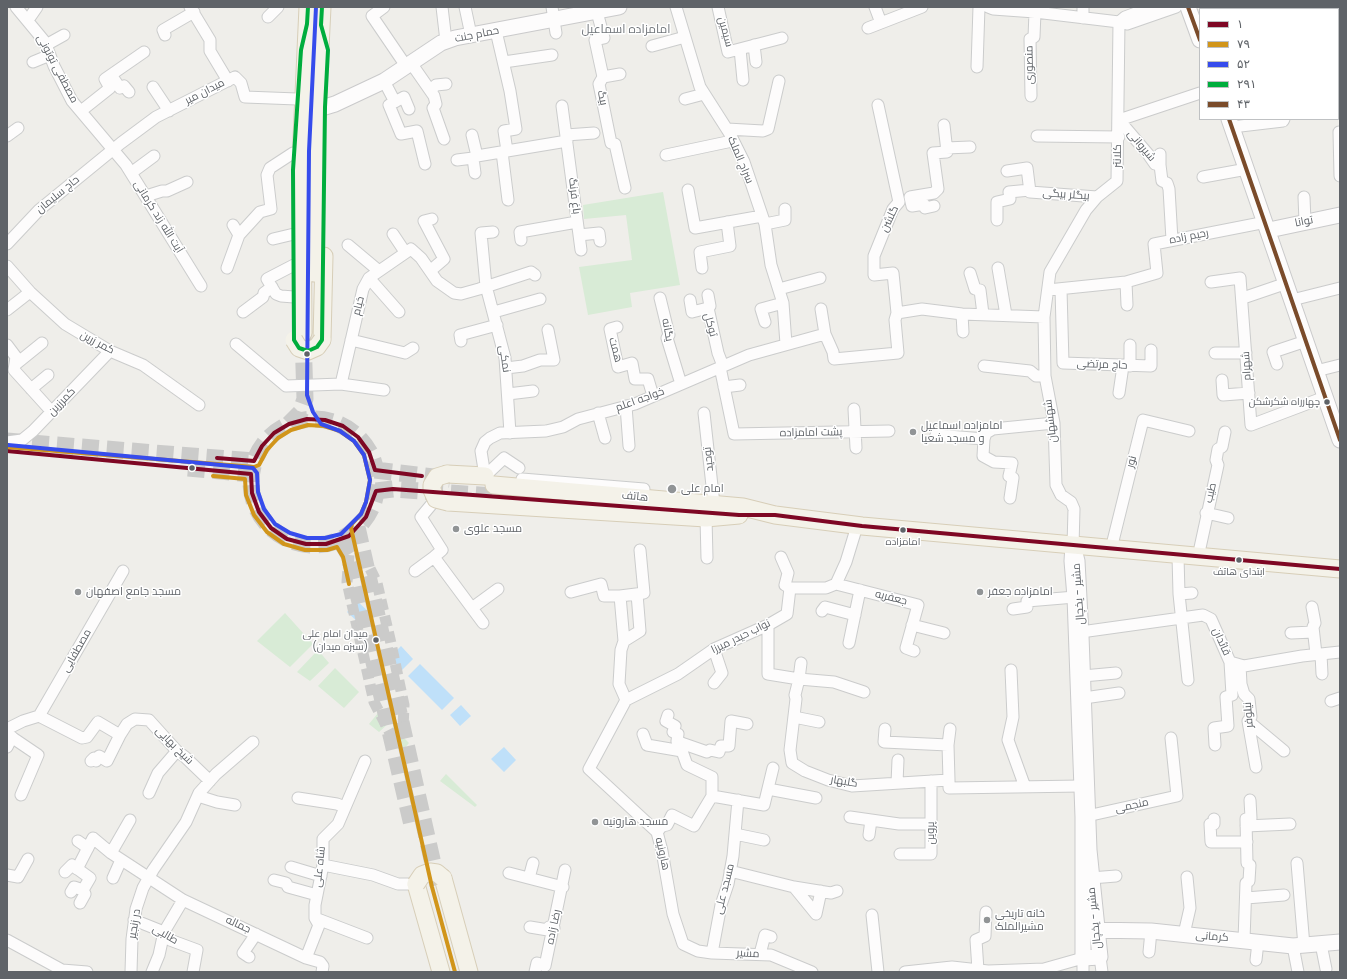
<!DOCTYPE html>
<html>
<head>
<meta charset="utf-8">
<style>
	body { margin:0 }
	#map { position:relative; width:1347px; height:979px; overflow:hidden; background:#efeeea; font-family:Poppins,sans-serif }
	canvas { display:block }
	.frame { position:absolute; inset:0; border:8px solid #5f6368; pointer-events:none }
	.legend { position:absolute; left:1199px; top:8px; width:140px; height:112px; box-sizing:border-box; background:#fff; border:1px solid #bfc1c3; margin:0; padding:5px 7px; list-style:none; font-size:12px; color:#5f6368 }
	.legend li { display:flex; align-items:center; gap:8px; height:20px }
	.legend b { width:20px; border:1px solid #bfc1c3 }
</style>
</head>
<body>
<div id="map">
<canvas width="1347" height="979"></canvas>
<div class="frame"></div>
<ul class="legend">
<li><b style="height:5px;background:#7e0724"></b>۱</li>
<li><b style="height:5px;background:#d1951a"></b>۷۹</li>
<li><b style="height:5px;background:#364cec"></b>۵۲</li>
<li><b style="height:5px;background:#00ad3d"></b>۲۹۱</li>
<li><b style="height:5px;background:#7a4b2a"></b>۴۳</li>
</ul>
</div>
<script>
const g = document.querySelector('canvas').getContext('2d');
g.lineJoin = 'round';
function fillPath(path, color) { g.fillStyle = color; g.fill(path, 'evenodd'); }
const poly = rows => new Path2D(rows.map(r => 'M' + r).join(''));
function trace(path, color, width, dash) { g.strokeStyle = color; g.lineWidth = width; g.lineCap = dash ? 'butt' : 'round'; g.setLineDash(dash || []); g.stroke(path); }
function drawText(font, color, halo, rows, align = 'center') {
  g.font = font + ' Poppins,Cairo,sans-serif'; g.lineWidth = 3; g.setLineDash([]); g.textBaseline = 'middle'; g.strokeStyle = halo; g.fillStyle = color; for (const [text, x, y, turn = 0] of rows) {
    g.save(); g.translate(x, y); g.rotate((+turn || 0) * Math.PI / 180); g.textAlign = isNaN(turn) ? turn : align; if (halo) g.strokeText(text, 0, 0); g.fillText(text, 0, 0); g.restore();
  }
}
fillPath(poly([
	[663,192,680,285,630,293,632,307,588,315,579,267,632,260,626,215,584,219,583,205],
	[285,613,313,644,290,667,257,641],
	[318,650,329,663,310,681,297,672],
	[335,668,359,692,344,708,318,686],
	[378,713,389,723,379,732,369,724],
	[393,727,409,743,403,750,385,736],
	[446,774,477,805,475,807,440,781]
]), '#d8ebd6');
fillPath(poly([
	[357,601,370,613,360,624,347,612],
	[401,646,413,659,402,670,390,657],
	[420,664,454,698,442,710,408,676],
	[461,705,471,716,460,726,450,715],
	[504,747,516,760,504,772,491,759]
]), '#bfe0f9');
trace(poly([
	[363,554,377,583,390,639,404,705,403,729],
	[349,555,347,582,374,702,391,735]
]), '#cbcbca', 11, [11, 5.5]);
trace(poly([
	'251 482a63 63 0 1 1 126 0a63 63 0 1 1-126 0Z',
	[289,424,300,413,305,399,303,335],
	[7,441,254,461],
	[188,468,251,474],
	[375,470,450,479],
	[376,491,393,489,492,496],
	[357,527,438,886],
	[340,540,349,555,412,825]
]), '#cbcbca', 17, [17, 8]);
const street = poly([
	[16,7,45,42,54,66,72,101,126,165,201,286],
	[190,7,210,40,210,51,228,81],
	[384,7,372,16,406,66],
	[442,7,446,41],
	[465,7,471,35],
	[552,7,556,33],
	[676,7,700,87,730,134,744,162,765,224,771,265,783,303,786,344],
	[718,7,728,52,782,38],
	[875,7,881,23],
	[988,7,993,9,1035,12,1119,22,1127,24,1176,7],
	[1083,7,1083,18],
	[597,12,604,38,595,40,603,77,599,84,611,143,615,144,625,188],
	[268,17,278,7],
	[28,20,37,7],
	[1119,22,1125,17,1152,7],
	[868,28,922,7],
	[496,31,510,91,516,129,504,131,507,151],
	[165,35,163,30,194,12],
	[46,45,64,35],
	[754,45,756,62],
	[652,46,685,37],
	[740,49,743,80],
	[1338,55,1340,55],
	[33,62,50,55],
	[504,62,552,55],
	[411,63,434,96,436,104,433,108,444,139],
	[977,67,979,7],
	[111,75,120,88,124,86,129,92],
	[603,77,620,74],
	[384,81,395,102],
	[153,87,169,111],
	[431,90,436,85,446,84],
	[1031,96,1030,39,1034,37,1035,12],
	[685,99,704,94],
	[878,105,899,202],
	[562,106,581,250],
	[409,109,404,97,389,105,401,134,417,131,425,164],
	[81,111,110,88,105,79,144,52],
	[1232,127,1283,121,1284,119],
	[727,129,763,131,768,129,779,81],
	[1339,132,1340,176],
	[472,135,477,156,473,158,475,173],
	[566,135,594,133],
	[7,136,18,128],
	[1037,136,1119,137],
	[946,148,970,147],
	[502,152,508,200],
	[1160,154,1160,165],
	[666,155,732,141],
	[477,156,567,141],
	[457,160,473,158],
	[1007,171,1027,168,1030,192,1097,197],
	[131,173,154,156],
	[1203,177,1247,169],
	[688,190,695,228,762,216],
	[146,196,162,191,167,191,187,182],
	[1304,197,1305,222],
	[934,206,925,208,924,204,912,206,910,197,934,193,938,189,933,153,947,152,944,125],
	[997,220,997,202,1010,199,1009,192,1030,190],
	[765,224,785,220,785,209],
	[233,225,239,235],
	[493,232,481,233,486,286,505,358,510,433],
	[393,234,405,252],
	[579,235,599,233,600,241],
	[273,239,294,234],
	[521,240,520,232,577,222],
	[1172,240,1169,189,1167,183,1162,181,1160,165,1155,164,1148,154,1119,120,1200,93],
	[7,244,39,210,121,143,156,117,235,77,241,83,245,97,297,99],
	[348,245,379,271],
	[7,266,30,292,65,324,110,351,143,365,199,405],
	[227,268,239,235,260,212,271,209,267,175,270,168,293,153],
	[702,268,700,252,730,246,727,222],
	[998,268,1006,315],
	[430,271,444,259,424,221,432,219],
	[970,273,975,289,980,290,983,314],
	[369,278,399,312],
	[1126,282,1127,305],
	[1211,282,1240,278,1251,425,1325,397],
	[779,289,820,278],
	[1061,289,1063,363,1151,366,1151,350],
	[1048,290,1126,282,1157,273,1154,244,1266,222],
	[294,297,281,296,276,294,267,279,294,265],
	[660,298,669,335,667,338,681,384],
	[1243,298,1287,283],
	[690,300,692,312,708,308,718,353,723,366],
	[1292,300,1340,288],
	[708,308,710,306,708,295],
	[821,309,825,334,833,352,834,359,898,353,895,320,897,313,922,309,962,314,1044,317],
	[7,310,30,292],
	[243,312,263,297,264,293,272,287],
	[494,312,540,299],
	[897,313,893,273,874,275,874,256,893,209,899,202],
	[962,314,963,332],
	[765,322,761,309,783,303],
	[617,327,610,329,618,367,632,363,635,379,648,379,653,396],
	[351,340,405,353,413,348],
	[461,341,460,335,497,325],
	[236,344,286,386,341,384,384,390],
	[7,345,16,357,14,370,52,412],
	[1130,345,1130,366],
	[1215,353,1246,353],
	[16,364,42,343],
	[1277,364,1273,352,1306,341],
	[984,366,1030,371,1036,376,1045,376],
	[720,367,734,434,889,431],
	[506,368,523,366,540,360,554,360,548,330],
	[1316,371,1340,365],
	[1222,380,1223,395,1249,393],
	[341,384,363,289,369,278,411,249,421,258,437,281,454,293,461,294,479,289,531,272,535,275],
	[724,387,740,385],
	[31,389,48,375],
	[1119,393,1123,366],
	[508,394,533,391],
	[626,406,629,446],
	[854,409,856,448],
	[598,413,605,438],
	[704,413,714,504],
	[936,435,984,439,986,433,993,429,1054,423],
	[984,439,983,456,994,462,1012,463,1009,476,1013,478,1010,498],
	[7,442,22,440,33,431,110,351],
	[485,476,481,451,485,442,490,438,500,433,546,431,563,427,578,419,635,404,749,355,825,334],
	[485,476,504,458,519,468],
	[522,479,644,489],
	[436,499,421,517,442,550,434,557,483,623],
	[1206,513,1228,518],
	[706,518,707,558],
	[1073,546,1074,509,1071,502,1061,495,1056,485,1054,423,1045,376,1044,317,1050,272,1086,210,1097,197,1117,181,1119,22],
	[1111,549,1143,420,1189,431],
	[1178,556,1179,594,1188,680],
	[781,557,788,573,785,585,790,588],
	[1198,557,1218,465,1216,460,1218,449,1222,447,1225,432],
	[415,571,434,557],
	[836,584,918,605,906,648,914,651],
	[571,592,601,584,604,596,620,596],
	[1179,594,1192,593],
	[1312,607,1315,623,1313,627,1316,654],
	[472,608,498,589],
	[1013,609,1027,607,1027,601,1075,597],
	[822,611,825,607,855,615],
	[768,625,768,674,799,679,795,695,796,699,790,750,792,763,805,771,828,780,852,786,949,780,949,788,1081,786],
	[912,625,944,633],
	[1081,632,1203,615,1211,619,1230,662,1232,695,1226,697,1228,726,1214,728,1215,745],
	[1291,633,1313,632],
	[624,641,640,631,637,594],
	[849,643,860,590],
	[1321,654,1322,674],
	[1230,662,1244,666,1302,656,1340,652],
	[801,663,799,679,834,682,864,692],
	[1240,665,1241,684,1244,694,1249,699,1251,717,1248,721,1256,767],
	[1011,670,1013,717,1008,740,1025,787],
	[1083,676,1116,673],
	[714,683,722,673,714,649],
	[1084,698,1119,693],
	[626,700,619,684,621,650,624,641,620,596,644,593,640,550],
	[1331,701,1340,698],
	[668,715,666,721,675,726,673,732,678,734,677,741,684,744],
	[39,716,82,738,87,737,98,722,120,735,127,724,135,719,149,720,177,751,185,757,210,781],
	[794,717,819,722],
	[1248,721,1284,751],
	[7,729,23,721,39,716,123,571],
	[885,729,884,742,948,745,949,780],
	[7,734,38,755,21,795],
	[643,734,647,745,682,751,687,765,712,777,712,796],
	[948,745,950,729],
	[7,747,12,737],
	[682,751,684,744,707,752,710,750,719,752,721,746,729,746,731,721,747,724],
	[91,761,94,758,96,761,99,756,107,761,120,735],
	[897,783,898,760],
	[768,789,816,798],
	[149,793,158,773,177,751],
	[198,796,217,802,235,805],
	[298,798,337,804,345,807],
	[1087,816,1177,796,1171,738],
	[850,817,899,824,931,824],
	[1214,819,1214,824,1210,824,1211,842,1247,842],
	[1246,826,1290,824],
	[657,832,662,826,667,825,672,815,694,826,712,796,764,805,773,768],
	[735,834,764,840],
	[869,835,871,820],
	[78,841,88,848],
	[111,853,130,820],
	[900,854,931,854,931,781],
	[1297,863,1304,946],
	[323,865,373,875,398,884,416,884],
	[291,867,321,876],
	[77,869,93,838,111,853,183,900,306,958,320,962,323,966,322,972],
	[730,871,794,887,831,893,837,891],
	[65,872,72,865,90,878,83,890,85,894,80,903],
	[509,873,563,887],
	[7,875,18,877,28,859],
	[113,878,121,860],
	[529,878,533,863],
	[1091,878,1116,876],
	[274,880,286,883,288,887,317,895],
	[794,887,816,914],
	[71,892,74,887,83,890],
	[1246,898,1284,895],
	[816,914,821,891],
	[872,915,878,972],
	[315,918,367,938],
	[134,920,164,932,170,940,197,950,193,972],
	[530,927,548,930,549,927,554,928],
	[1184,934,1190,908,1187,877],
	[7,940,62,970,87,972],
	[1244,940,1246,883,1249,881,1250,865,1247,863,1246,819,1251,818,1250,800],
	[1321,944,1326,969],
	[1293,946,1298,972],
	[1149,952,1151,931],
	[712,953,721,905,728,884,733,856,738,800],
	[760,954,765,935,771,937],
	[249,957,243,953,256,934],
	[1100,957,1102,972],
	[306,958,319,925,315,918,315,905,323,865,323,839,338,824,365,761],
	[1256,960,1258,942],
	[978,970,976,940,985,936,986,912],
	[131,972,132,939,136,909,143,888,153,870,186,822,199,793,216,774,253,742],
	[152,972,159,955,164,932,183,900],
	[535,972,537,963,545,966,565,870],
	[812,972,771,955,712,953,698,951,683,944,673,914,662,851,657,832,589,769,626,700,678,674,714,649,768,625,787,614,790,588,826,588,836,584,846,562,857,526],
	[905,972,952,967,988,971,1044,969,1083,958,1083,972]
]);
const secondary = poly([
	[1188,7,1200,40],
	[325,107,335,104,384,81,441,43,455,38,619,7],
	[1229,119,1340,440],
	[1269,230,1340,215],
	[1073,546,1077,561,1081,636,1089,850,1100,957,1083,958,1083,817,1075,597,1072,561,1073,546],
	[1088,930,1151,931,1293,946,1340,942]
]);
const primary = poly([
	[314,273,315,151,322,7],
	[303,333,302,138,308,7],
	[322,340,324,256],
	[447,474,485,476],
	[494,485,743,507,775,515,862,526,1340,569],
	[448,502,706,518,739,515],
	[443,878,469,972],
	[416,884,441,972]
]);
trace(street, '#cbcccc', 13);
trace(secondary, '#cacacb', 17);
trace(primary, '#d7ceb8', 19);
trace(street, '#fdfcfc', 11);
trace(secondary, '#fdfcfc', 15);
trace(primary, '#f4f2e9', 17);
const primaryBridge = poly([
	[294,340,299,348,308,351,317,347,322,340],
	[447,474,437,477,432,485,432,490,436,499,448,502],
	[416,884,422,875,430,872,437,873,443,878]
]);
trace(primaryBridge, '#d7ceb8', 19, []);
trace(primaryBridge, '#f4f2e9', 17);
trace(poly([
	[7,451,251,474,252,493,259,512,271,528,287,539,306,544,326,544,349,536,366,517,376,491,393,489,739,515,775,515,862,526,1340,569],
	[217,458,254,461,262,446,274,433,289,424,307,419,325,420,343,426,358,437,369,452,375,470,422,476]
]), '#7e0724', 4);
trace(poly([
	[7,447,254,467,259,465,267,450,278,438,291,430,308,425,324,426,340,431,354,441,364,455,370,480,366,502,361,514,352,524,351,528,432,887,455,972],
	[213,476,245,479,246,495,254,515,267,532,284,544,305,550,327,550,337,547,343,557,349,584]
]), '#d1951a', 4);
trace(poly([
	[8,445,253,468,257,473,258,492,264,509,275,524,290,533,307,538,325,538,341,534,361,514,366,502,370,480,364,455,354,441,340,431,321,424,313,412,307,395,309,151,316,7]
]), '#364cec', 4);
trace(poly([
	[308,7,307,24,301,50,293,170,294,340,299,348,308,351,317,347,322,340,325,107,328,50,321,25,322,7]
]), '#00ad3d', 4);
trace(poly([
	[1188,7,1200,40],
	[1229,119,1340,440]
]), '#7a4b2a', 4);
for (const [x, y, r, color] of [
	[307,354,3.5,"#5f6368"],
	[1327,402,3.5,"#5f6368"],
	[913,432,4,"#919496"],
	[192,468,3.5,"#5f6368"],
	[672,489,5,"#919496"],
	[456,529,4,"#919496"],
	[903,530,3.5,"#5f6368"],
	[1239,560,3.5,"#5f6368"],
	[78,592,4,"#919496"],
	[980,592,4,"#919496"],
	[376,640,3.5,"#5f6368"],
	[595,822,4,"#919496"],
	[987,920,4,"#919496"]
]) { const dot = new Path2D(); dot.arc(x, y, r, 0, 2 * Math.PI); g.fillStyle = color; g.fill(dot); trace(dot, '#fff', 1.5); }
drawText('10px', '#5f6368', '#fff', [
	["چهارراه شکرشکن",1320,402],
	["امامزاده",903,542,"center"],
	["ابتدای هاتف",1239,572,"center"],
	["میدان امام علی",368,634],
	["(سبزه میدان)",368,647]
], 'right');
drawText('11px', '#5f6368', '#fff', [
	["سیمین",725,32,75],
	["حمام جنت",477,35,-11],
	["منصوری",1030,65,-91],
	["مصطفی توتونی",57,69,62],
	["میدان میر",205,92,-27],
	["بیگ",602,98,79],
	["شیروانی",1141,146,50],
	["کلانتر",1118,156,-89],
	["سراج الملک",740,160,67],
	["حاج سلیمان",58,195,-39],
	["بیگلر بیگی",1066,195,4],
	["باغ فرنگ",574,196,83],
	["آیت الله زند کرمانی",158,217,58],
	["گلشن",890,219,-64],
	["توانا",1304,222,-11],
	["رحیم زاده",1189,237,-11],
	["خیام",359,306,-76],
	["توکل",710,325,74],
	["یگانه",667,330,80],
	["کمر زرین",97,343,28],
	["همت",615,350,75],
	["نمکی",504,359,81],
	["حاج مرتضی",1102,365,2],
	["شهرام",1247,366,-93],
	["خواجه اعلم",640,400,-20],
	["کمرزرین",62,402,-46],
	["شهشهان",1051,421,-97],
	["پشت امامزاده",811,433,-1],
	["توحید",709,459,-96],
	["نور",1132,462,-75],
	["طیب",1211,493,-77],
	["هاتف",635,497,5],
	["مشیر - یخچال",1079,594,-94],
	["جعفریه",891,598,14],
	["نواب حیدر میرزا",741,637,-26],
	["قائدان",1221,642,66],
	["مصطفایی",77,651,-60],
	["نیلوفر",1249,715,-94],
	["شیخ بهایی",174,746,45],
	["گلبهار",844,782,9],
	["منجمی",1132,806,-12],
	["پروین",931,833,-90],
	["هارونیه",662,854,77],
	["شاه علی",320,867,-84],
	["مسجد علی",725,889,-76],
	["مشیر - یخچال",1095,918,-96],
	["در زنجیر",135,924,-81],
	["جماله",238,925,25],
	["رضا زاده",554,927,-78],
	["طالبی",165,935,30],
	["کرمانی",1212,937,5],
	["مشیر",748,954,3]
]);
drawText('11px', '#5f6368', '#fff', [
	["امامزاده اسماعیل",921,426],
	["و مسجد شعیا",921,439],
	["امام علی",681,489],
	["مسجد علوی",464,529],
	["مسجد جامع اصفهان",86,592],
	["امامزاده جعفر",988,592],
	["مسجد هارونیه",603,822],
	["خانه تاریخی",995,914],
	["مشیرالملک",995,927]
], 'left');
drawText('12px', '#70757a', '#fff', [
	["امامزاده اسماعیل",626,30]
]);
</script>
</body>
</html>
